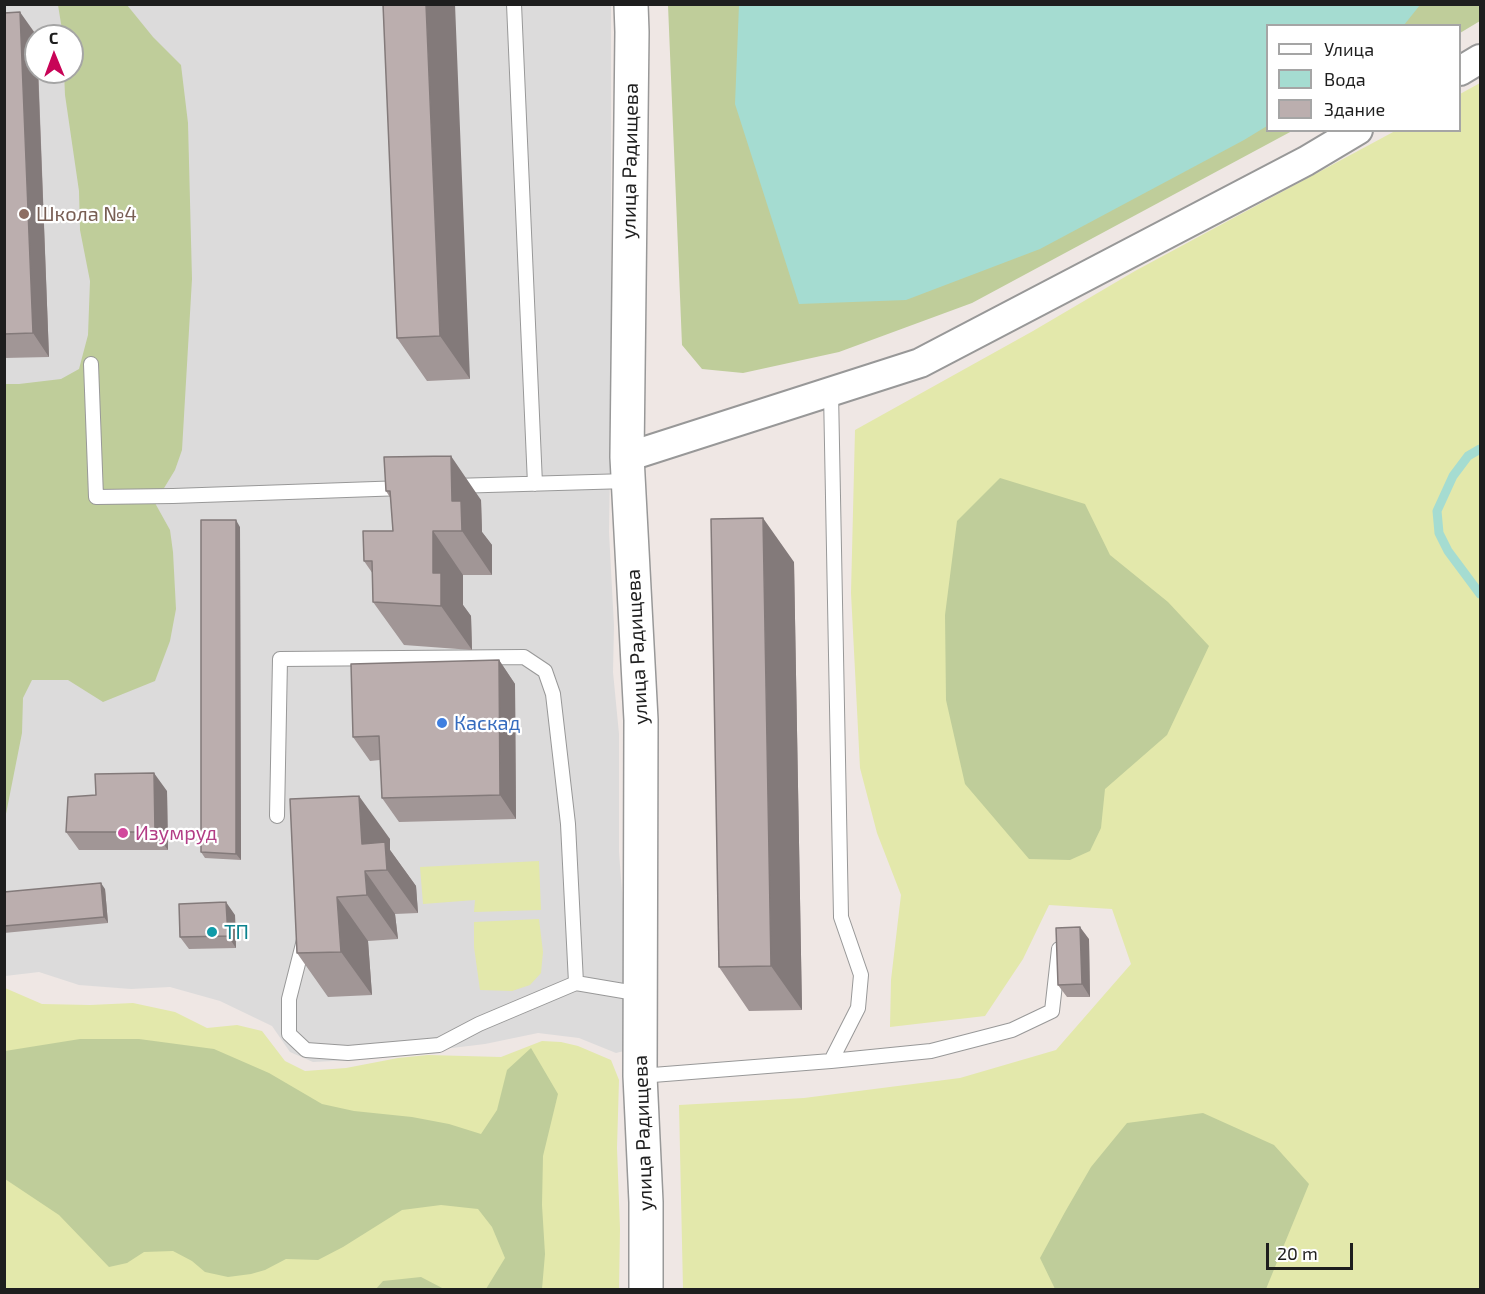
<!DOCTYPE html>
<html>
<head>
<meta charset="utf-8">
<style>
	body { margin:0 }
	#map { position:relative; width:1485px; height:1294px; overflow:hidden; background:#efe7e4; font-family:"Exo 2",sans-serif }
	canvas { display:block }
	.frame { position:absolute; inset:0; border:6px solid #1e1e1e; pointer-events:none }
	.legend { position:absolute; left:1266px; top:24px; width:195px; height:108px; box-sizing:border-box; background:#fff; border:2px solid #a5a5a5; margin:0; padding:8px 10px; list-style:none; font-size:18px; color:#1e1e1e }
	.legend li { display:flex; align-items:center; gap:12px; height:30px }
	.legend b { width:30px; border:2px solid #a5a5a5 }
	.north { position:absolute; left:24px; top:24px; width:60px; height:60px; box-sizing:border-box; background:#fff; border:2px solid #a5a5a5; border-radius:50%; rotate:359deg; font-size:16px; font-weight:700; line-height:24px; text-align:center; color:#1e1e1e }
	.north::after { content:''; display:block; margin:auto; width:21px; height:27px; background:#c80457; clip-path:polygon(50% 0,100% 100%,50% 72%,0 100%) }
	.scale { position:absolute; left:1266px; top:1243px; width:87px; height:27px; box-sizing:border-box; border:3px solid #1e1e1e; border-top:0; padding-left:8px; font-size:18px; line-height:21px; white-space:nowrap; color:#1e1e1e; -webkit-text-stroke:4px #fff; paint-order:stroke }
</style>
</head>
<body>
<div id="map">
<canvas width="1485" height="1294"></canvas>
<div class="frame"></div>
<ul class="legend">
<li><b style="height:8px;background:#fff"></b>Улица</li>
<li><b style="height:16px;background:#a5dcd1"></b>Вода</li>
<li><b style="height:16px;background:#bbaeae"></b>Здание</li>
</ul>
<div class="north">С</div>
<div class="scale">20 m</div>
</div>
<script>
const g = document.querySelector('canvas').getContext('2d');
g.lineJoin = 'round';
function fillPath(path, color) { g.fillStyle = color; g.fill(path, 'evenodd'); }
const poly = rows => new Path2D(rows.map(r => 'M' + r).join(''));
function trace(path, color, width, dash) { g.strokeStyle = color; g.lineWidth = width; g.lineCap = dash ? 'butt' : 'round'; g.setLineDash(dash || []); g.stroke(path); }
function drawText(font, color, halo, rows, align = 'center') {
  g.font = font + ' "Exo 2",sans-serif'; g.lineWidth = 4.5; g.setLineDash([]); g.textBaseline = 'middle'; g.strokeStyle = halo; g.fillStyle = color; for (const [text, x, y, turn = 0] of rows) {
    g.save(); g.translate(x, y); g.rotate((+turn || 0) * Math.PI / 180); g.textAlign = isNaN(turn) ? turn : align; if (halo) g.strokeText(text, 0, 0); g.fillText(text, 0, 0); g.restore();
  }
}
fillPath(poly([
	[4,5,611,5,611,406,609,532,614,626,613,672,619,734,619,852,624,917,624,1051,616,1053,579,1038,538,1033,485,1044,353,1060,313,1062,290,1052,272,1026,220,1001,170,987,131,989,79,985,39,972,5,976],
	[36,36,72,36,72,72,36,72]
]), '#dcdbdb');
fillPath(poly([
	[1480,83,1480,1289,683,1289,679,1105,804,1098,960,1078,1056,1050,1131,964,1112,909,1049,905,1023,959,985,1016,890,1027,891,980,901,895,877,833,860,768,851,593,855,430,1033,331,1135,271,1395,131,1460,130,1460,94],
	[539,861,541,910,474,912,475,900,423,904,420,867],
	[539,919,543,952,541,973,530,985,512,991,480,990,474,947,474,922],
	[5,988,42,1004,90,1005,133,1003,175,1012,207,1028,237,1025,262,1031,285,1061,305,1071,346,1068,398,1058,428,1055,501,1057,542,1041,561,1042,578,1046,611,1060,619,1080,617,1148,620,1229,619,1289,5,1290]
]), '#e3e8ab');
fillPath(poly([
	[1480,4,1480,21,1460,33,1460,26,1268,26,1268,130,1292,131,972,303,839,352,743,373,702,369,682,345,668,5],
	[58,5,127,5,153,37,181,65,188,123,192,279,182,450,175,470,155,503,170,530,173,552,176,609,170,641,155,681,103,702,68,680,32,680,23,698,22,733,5,819,5,384,19,384,61,379,79,369,88,335,90,281,80,230,79,191,65,95,64,72,72,72,72,36,63,36],
	[1000,478,1085,504,1110,555,1168,602,1209,646,1167,735,1105,789,1101,828,1090,851,1070,860,1029,859,965,784,946,700,945,615,957,521],
	[80,1039,139,1039,214,1049,269,1073,322,1104,354,1111,412,1117,449,1124,481,1134,497,1110,507,1070,531,1048,558,1094,543,1156,542,1205,545,1254,542,1289,486,1289,505,1258,492,1227,478,1209,441,1205,402,1210,343,1247,318,1260,286,1259,265,1270,251,1274,228,1277,205,1272,192,1261,173,1251,144,1252,127,1263,109,1267,59,1215,5,1179,5,1051],
	[1203,1113,1274,1145,1309,1184,1266,1289,1055,1289,1040,1258,1065,1212,1091,1167,1127,1123],
	[421,1277,444,1289,376,1289,383,1281]
]), '#bfcd9a');
fillPath(poly([
	[739,5,739,4,1420,5,1404,25,1268,26,1267,126,1244,140,1040,249,906,300,799,304,735,104]
]), '#a5dcd1');
trace(poly([
	[1480,449,1468,456,1453,476,1437,511,1439,533,1448,551,1480,594]
]), '#a5dcd1', 9);
const service = poly([
	[514,4,535,484],
	[91,364,96,497,173,496,404,488],
	[453,486,628,481],
	[277,816,280,659,524,657,545,671,553,694,568,824,576,983],
	[304,940,289,999,289,1034,306,1050,348,1053,439,1045,479,1024,576,983,641,994],
	[831,1061,931,1051,1012,1030,1052,1011,1059,949],
	[640,1076,831,1061,858,1008,861,975,841,917,831,392]
]);
const minor = poly([
	[1460,71,1480,59],
	[627,457,920,363,1306,161,1358,130]
]);
const tertiary = poly([
	[631,4,632,32,627,457,641,720,640,1076,646,1202,646,1290]
]);
trace(service, '#989898', 16);
trace(minor, '#989898', 32);
trace(tertiary, '#989898', 36);
trace(service, '#fff', 14);
trace(minor, '#fff', 28);
trace(tertiary, '#fff', 33);
fillPath(poly([
	[383,4,470,379,427,381,397,338],
	[4,13,37,36,49,357,4,358],
	[384,457,481,500,482,532,492,545,492,575,463,575,463,605,471,616,472,650,404,645,373,602,373,574,364,561,393,531,391,499,386,491],
	[240,527,241,860,205,858,201,852],
	[794,562,802,1010,749,1011,719,967],
	[499,660,515,684,516,819,399,822,382,798,380,760,370,761,353,737],
	[167,791,168,850,79,850,66,832],
	[290,799,390,839,390,850,416,886,418,913,395,914,398,939,368,941,372,995,328,997,297,953],
	[105,889,108,923,4,933,4,892],
	[235,915,236,948,189,949,180,937],
	[1089,939,1090,997,1067,997,1058,985]
]), '#a19696');
fillPath(poly([
	[426,4,455,4,470,379,440,336],
	[20,12,37,36,36,36,36,72,38,72,49,357,33,333],
	[451,456,481,500,482,532,492,545,492,575,462,531,452,501],
	[763,518,794,562,802,1010,771,966],
	[236,520,240,527,241,860,236,854],
	[433,531,463,575,463,605,471,616,472,650,441,606,433,573],
	[499,660,515,684,516,819,500,795],
	[154,773,167,791,168,850,155,832],
	[359,796,390,839,390,850,416,886,418,913,387,870,362,844],
	[365,871,395,914,398,939,367,895],
	[101,883,105,889,108,923,104,917],
	[337,897,368,941,372,995,341,952],
	[226,902,235,915,236,948,228,936],
	[1080,927,1089,939,1090,997,1082,984]
]), '#837a7a');
const building = poly([
	[383,4,426,4,440,336,397,338,383,4],
	[20,12,33,333,4,334,4,13,20,12],
	[451,456,452,501,461,501,462,531,433,531,433,573,441,573,441,606,373,602,372,561,364,561,363,531,393,531,390,491,386,491,384,457,451,456],
	[763,518,771,966,719,967,711,519,763,518],
	[201,520,236,520,236,854,201,852,201,520],
	[499,660,500,795,382,798,379,736,353,737,351,664,499,660],
	[154,773,155,832,66,832,68,797,96,795,95,774,154,773],
	[359,796,362,844,385,842,387,870,365,871,367,895,337,897,341,952,297,953,290,799,359,796],
	[101,883,104,917,4,926,4,892,101,883],
	[226,902,228,936,180,937,179,904,226,902],
	[1080,927,1082,984,1058,985,1056,928,1080,927]
]);
fillPath(building, '#bbaeae');
trace(building, '#837a7a', 1.5);
for (const [x, y, r, color] of [
	[24,214,6,"#8d6e63"],
	[442,723,6,"#3f7fe0"],
	[123,833,6,"#d1479c"],
	[212,932,6,"#0f9aa8"]
]) { const dot = new Path2D(); dot.arc(x, y, r, 0, 2 * Math.PI); g.fillStyle = color; g.fill(dot); trace(dot, '#fff', 2); }
drawText('20px', '#1e1e1e', '#fff', [
	["улица Радищева",630,161,-89],
	["улица Радищева",637,647,-93],
	["улица Радищева",643,1133,-92]
]);
drawText('20px', '#785e54', '#fff', [
	["Школа №4",36,214]
], 'left');
drawText('20px', '#366cbe', '#fff', [
	["Каскад",454,723]
], 'left');
drawText('20px', '#b23c85', '#fff', [
	["Изумруд",135,833]
], 'left');
drawText('20px', '#0d838f', '#fff', [
	["ТП",224,932]
], 'left');
</script>
</body>
</html>
